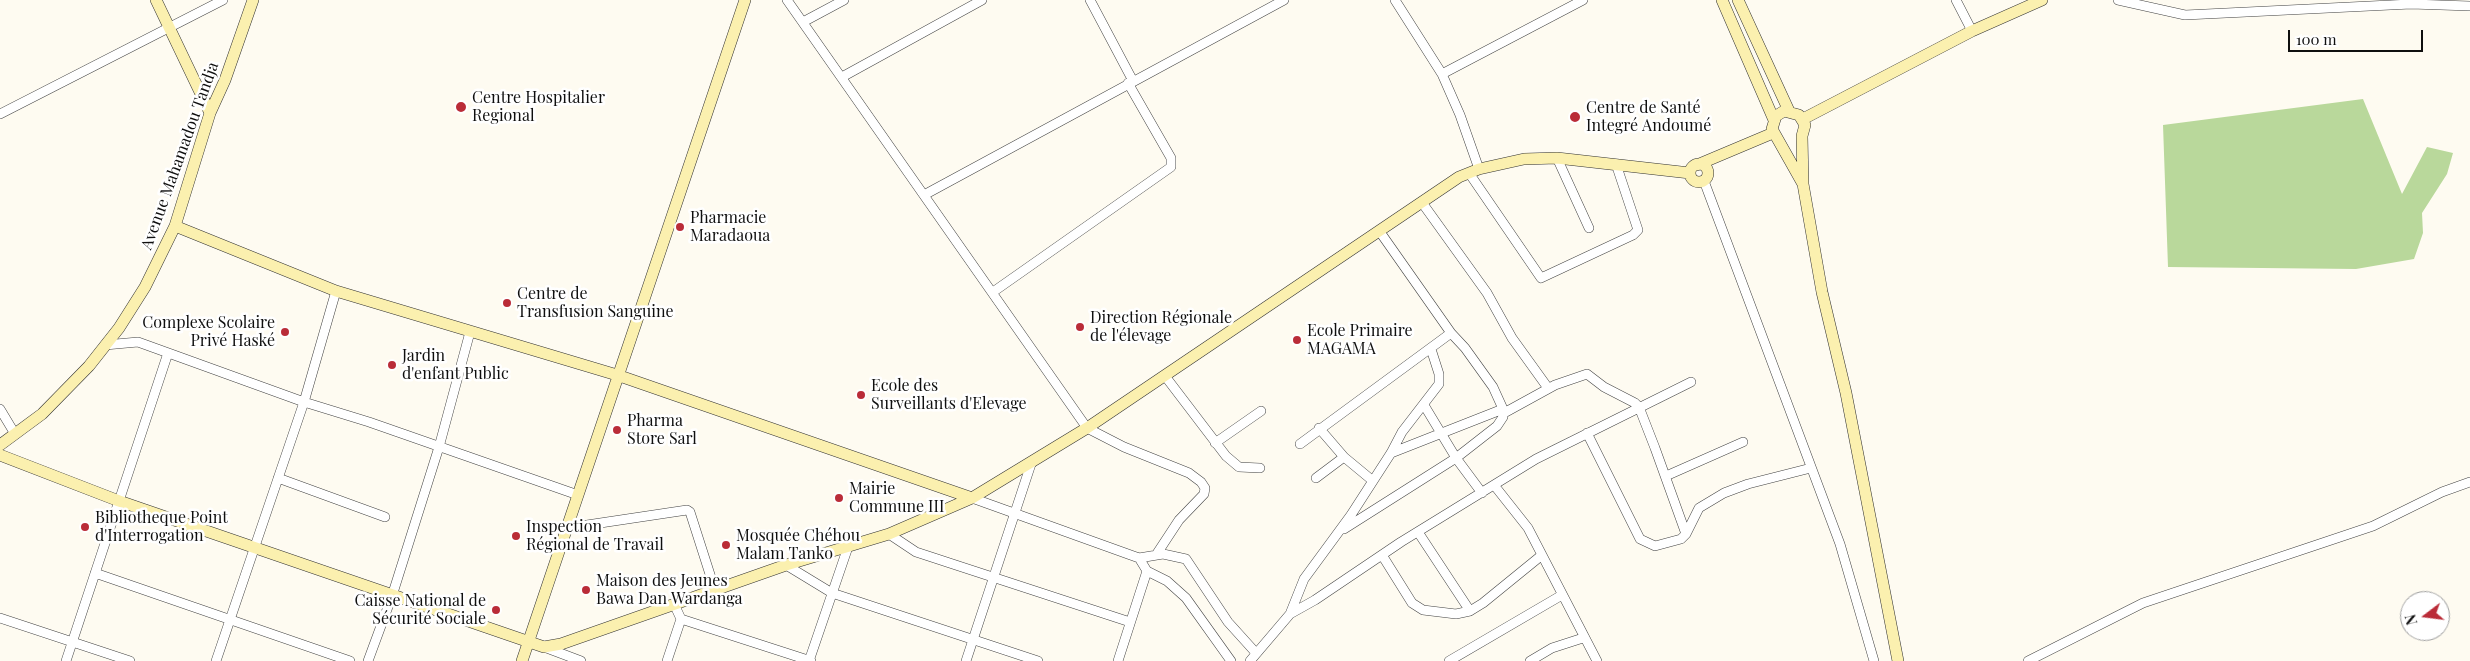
<!DOCTYPE html>
<html>
<head>
<meta charset="utf-8">
<style>
	body { margin:0 }
	#map { position:relative; width:2470px; height:661px; overflow:hidden; background:#fefbf1; font-family:"Playfair Display",serif }
	canvas { display:block }
	.north { position:absolute; left:2400px; top:591px; width:50px; height:50px; box-sizing:border-box; background:#fff; border:1px solid #9f9f9f; border-radius:50%; rotate:255deg; font-size:14px; font-weight:700; line-height:20px; text-align:center; color:#0f0f0f }
	.north::after { content:''; display:block; margin:auto; width:18px; height:22px; background:#ba2c38; clip-path:polygon(50% 0,100% 100%,50% 72%,0 100%) }
	.scale { position:absolute; left:2288px; top:30px; width:135px; height:22px; box-sizing:border-box; border:2px solid #0f0f0f; border-top:0; padding-left:6px; font-size:15px; line-height:18px; white-space:nowrap; color:#0f0f0f; -webkit-text-stroke:4px #fff; paint-order:stroke }
</style>
</head>
<body>
<div id="map">
<canvas width="2470" height="661"></canvas>
<div class="north">N</div>
<div class="scale">100 m</div>
</div>
<script>
const g = document.querySelector('canvas').getContext('2d');
g.lineJoin = 'round';
function fillPath(path, color) { g.fillStyle = color; g.fill(path, 'evenodd'); }
const poly = rows => new Path2D(rows.map(r => 'M' + r).join(''));
function trace(path, color, width, dash) { g.strokeStyle = color; g.lineWidth = width; g.lineCap = dash ? 'butt' : 'round'; g.setLineDash(dash || []); g.stroke(path); }
function drawText(font, color, halo, rows, align = 'center') {
  g.font = font + ' "Playfair Display",serif'; g.lineWidth = 5; g.setLineDash([]); g.textBaseline = 'middle'; g.strokeStyle = halo; g.fillStyle = color; for (const [text, x, y, turn = 0] of rows) {
    g.save(); g.translate(x, y); g.rotate((+turn || 0) * Math.PI / 180); g.textAlign = isNaN(turn) ? turn : align; if (halo) g.strokeText(text, 0, 0); g.fillText(text, 0, 0); g.restore();
  }
}
fillPath(poly([
	[2363,99,2402,194,2427,147,2453,153,2447,174,2422,213,2423,233,2414,259,2356,269,2168,267,2163,125]
]), '#b9d89b');
const street = poly([
	[787,0,1087,428,1124,447,1189,473,1201,482,1205,488,1204,494,1179,520,1156,555],
	[1090,0,1133,81],
	[1395,0,1442,74,1460,115,1479,169],
	[1956,0,1972,31],
	[2118,0,2185,15,2411,4,2470,6],
	[803,22,844,0],
	[1442,74,1583,0],
	[842,77,982,0],
	[0,114,223,0],
	[1557,158,1589,228],
	[1469,173,1541,278,1633,235,1638,230,1616,164],
	[1704,181,1840,544,1874,661],
	[924,195,1284,0],
	[1423,204,1487,293,1512,338,1548,388],
	[1380,232,1451,333,1465,348,1493,387,1503,409,1503,417,1497,426,1456,458,1482,493],
	[993,292,1171,167,1171,158,1128,83],
	[105,345,138,342,304,402,369,422,578,495],
	[1165,376,1226,456,1239,467,1260,468],
	[0,409,15,434],
	[1504,413,1555,385,1587,374,1604,387,1635,403,1639,407,1655,448,1686,534],
	[1319,428,1344,457,1373,481],
	[1587,433,1640,539,1655,546,1681,539,1686,534,1699,508,1724,493,1748,484,1811,468],
	[1215,443,1261,411],
	[1300,444,1451,333],
	[1391,453,1503,409],
	[1666,476,1743,442],
	[278,478,385,517],
	[1316,478,1344,457],
	[1494,485,1528,528,1597,661],
	[972,498,1139,558],
	[567,528,687,510,690,512,715,590],
	[1344,529,1456,458,1424,405],
	[1418,532,1470,611],
	[889,534,916,552,1127,621,1131,620],
	[1382,555,1412,603,1423,610,1456,614,1470,611,1483,603,1542,555],
	[786,565,832,593,1038,661],
	[95,573,350,661],
	[1290,614,1304,579,1351,515,1391,453,1402,432,1439,384,1439,374,1431,349],
	[0,618,130,661],
	[681,619,811,661],
	[544,647,581,661],
	[66,661,168,353],
	[216,661,304,402,336,291],
	[368,661,392,596,439,447,470,332],
	[667,661,681,619,674,604],
	[809,661,848,547],
	[966,661,1031,464],
	[1118,661,1147,571],
	[1231,661,1186,598,1167,581,1147,571,1139,558,1163,554,1186,559,1228,622,1256,653],
	[1250,661,1290,614,1315,600,1401,542,1536,459,1691,382],
	[1449,661,1562,595],
	[1530,661,1552,648,1583,638],
	[2028,661,2143,603,2373,526,2442,492,2470,482]
]);
const secondary = poly([
	[156,0,210,113],
	[1722,0,1774,120],
	[1738,0,1789,111],
	[1803,119,1972,31,2042,0],
	'1690 173a9 9 0 1 1 18 0a9 9 0 1 1-18 0Z',
	[1697,165,1773,133],
	[1803,184,1772,129,1776,116,1784,111,1799,115,1805,125,1802,136,1803,184,1822,292,1846,393,1898,661],
	[175,226,336,291,617,375,972,498],
	[0,445,42,414,89,366,119,328,145,287,175,226,210,113,225,80,253,0],
	[0,455,119,501,544,647,561,644,786,565,889,534,972,498,1087,428,1459,177,1479,169,1524,159,1557,158,1690,173],
	[522,661,745,0]
]);
trace(street, '#424242', 10);
trace(secondary, '#313131', 12);
trace(street, '#fff', 9);
trace(secondary, '#fbf0af', 11);
for (const [x, y, r, color] of [
	[461,107,6,"#ba2c38"],
	[1575,117,6,"#ba2c38"],
	[680,227,5,"#ba2c38"],
	[507,303,5,"#ba2c38"],
	[1080,327,5,"#ba2c38"],
	[285,332,5,"#ba2c38"],
	[1297,340,5,"#ba2c38"],
	[392,365,5,"#ba2c38"],
	[861,395,5,"#ba2c38"],
	[617,430,5,"#ba2c38"],
	[839,498,5,"#ba2c38"],
	[85,527,5,"#ba2c38"],
	[516,536,5,"#ba2c38"],
	[726,545,5,"#ba2c38"],
	[586,590,5,"#ba2c38"],
	[496,610,5,"#ba2c38"]
]) { const dot = new Path2D(); dot.arc(x, y, r, 0, 2 * Math.PI); g.fillStyle = color; g.fill(dot); trace(dot, '#fff', 2); }
drawText('16px', '#0f0f0f', '#fff', [
	["Centre Hospitalier",472,98],
	["Regional",472,116],
	["Centre de Santé",1586,108],
	["Integré Andoumé",1586,126],
	["Pharmacie",690,218],
	["Maradaoua",690,236],
	["Centre de",517,294],
	["Transfusion Sanguine",517,312],
	["Direction Régionale",1090,318],
	["de l'élevage",1090,336],
	["Complexe Scolaire",275,323,"right"],
	["Privé Haské",275,341,"right"],
	["Ecole Primaire",1307,331],
	["MAGAMA",1307,349],
	["Jardin",402,356],
	["d'enfant Public",402,374],
	["Ecole des",871,386],
	["Surveillants d'Elevage",871,404],
	["Pharma",627,421],
	["Store Sarl",627,439],
	["Mairie",849,489],
	["Commune III",849,507],
	["Bibliotheque Point",95,518],
	["d'Interrogation",95,536],
	["Inspection",526,527],
	["Régional de Travail",526,545],
	["Mosquée Chéhou",736,536],
	["Malam Tanko",736,554],
	["Maison des Jeunes",596,581],
	["Bawa Dan Wardanga",596,599],
	["Caisse National de",486,601,"right"],
	["Sécurité Sociale",486,619,"right"]
], 'left');
drawText('16px', '#0f0f0f', '#fff', [
	["Avenue Mahamadou Tandja",180,156,-70]
]);
</script>
</body>
</html>
